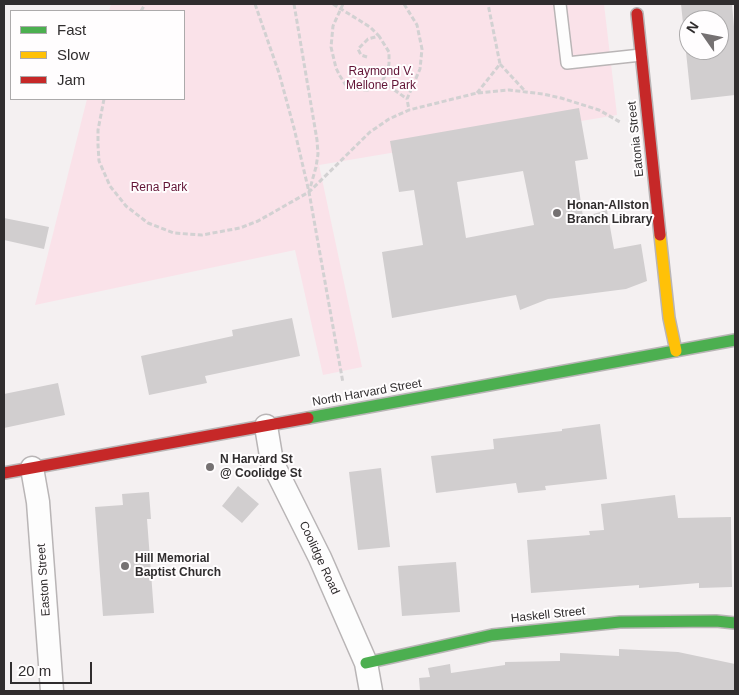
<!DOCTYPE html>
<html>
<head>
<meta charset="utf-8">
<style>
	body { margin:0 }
	#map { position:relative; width:739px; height:695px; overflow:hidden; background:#f4f0f1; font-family:Helvetica,sans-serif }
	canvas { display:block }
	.frame { position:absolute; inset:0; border:5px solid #302d2e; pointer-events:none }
	.legend { position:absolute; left:10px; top:10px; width:175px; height:90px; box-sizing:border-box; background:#fffdfe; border:1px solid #acaaab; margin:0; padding:6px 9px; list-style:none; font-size:15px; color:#302d2e }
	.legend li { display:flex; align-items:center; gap:10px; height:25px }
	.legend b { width:25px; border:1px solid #acaaab }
	.north { position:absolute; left:679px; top:10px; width:50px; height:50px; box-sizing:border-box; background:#fffdfe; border:1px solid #acaaab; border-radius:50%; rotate:303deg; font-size:14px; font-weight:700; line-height:20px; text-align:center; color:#302d2e }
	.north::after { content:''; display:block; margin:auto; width:18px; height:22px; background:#757172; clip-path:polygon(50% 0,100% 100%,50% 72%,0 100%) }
	.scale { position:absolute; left:10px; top:662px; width:82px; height:22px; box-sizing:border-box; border:2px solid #302d2e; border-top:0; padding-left:6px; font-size:15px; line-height:18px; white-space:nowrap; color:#302d2e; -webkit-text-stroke:4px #fffdfe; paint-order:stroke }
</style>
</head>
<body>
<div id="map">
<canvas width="739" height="695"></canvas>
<div class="frame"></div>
<ul class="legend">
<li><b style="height:6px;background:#4caf50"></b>Fast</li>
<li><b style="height:6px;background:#ffc107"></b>Slow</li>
<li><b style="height:6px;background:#c62828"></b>Jam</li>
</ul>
<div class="north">N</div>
<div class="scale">20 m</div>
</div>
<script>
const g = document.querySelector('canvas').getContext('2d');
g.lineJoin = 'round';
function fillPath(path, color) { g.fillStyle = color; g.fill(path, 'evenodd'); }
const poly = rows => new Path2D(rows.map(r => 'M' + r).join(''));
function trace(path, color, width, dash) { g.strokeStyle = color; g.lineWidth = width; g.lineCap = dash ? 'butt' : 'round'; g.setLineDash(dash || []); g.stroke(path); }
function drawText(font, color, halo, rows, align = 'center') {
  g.font = font + ' Helvetica,sans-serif'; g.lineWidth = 4; g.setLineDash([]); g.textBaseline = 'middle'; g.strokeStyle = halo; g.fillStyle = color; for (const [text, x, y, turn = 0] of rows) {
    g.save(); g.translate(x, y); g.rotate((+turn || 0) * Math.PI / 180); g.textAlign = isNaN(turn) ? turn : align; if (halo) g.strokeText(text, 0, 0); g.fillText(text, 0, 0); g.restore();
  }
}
fillPath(poly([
	[111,4,604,4,617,115,319,165,362,367,323,375,295,250,35,305,87,99,184,99,184,11,109,11]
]), '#fae2e9');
fillPath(poly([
	[681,4,732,4,735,38,735,95,691,100],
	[689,20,719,20,719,50,689,50],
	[579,108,588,159,575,161,583,217,607,210,614,249,641,244,647,281,626,289,548,299,520,310,516,295,392,318,382,252,423,245,414,190,399,192,390,141],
	[523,171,534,225,466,238,457,182],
	[4,218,49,227,44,249,4,240],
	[292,318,300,356,205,376,207,383,149,395,141,356,233,336,232,330],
	[58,383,65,415,4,428,4,394],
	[600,424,607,479,545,486,546,490,518,493,516,483,436,493,431,456,494,449,493,439,562,431,562,429],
	[381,468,390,547,358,550,349,472],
	[238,486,259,504,242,523,222,506],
	[149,492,151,519,147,519,154,613,103,616,95,507,123,505,122,494],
	[675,495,678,518,731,517,732,587,699,588,699,583,639,588,639,585,531,593,527,540,590,535,589,531,604,530,601,504],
	[456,562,460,612,402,616,398,566],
	[619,649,678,652,735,664,735,691,420,691,419,678,430,677,428,668,450,664,451,673,505,665,505,662,560,661,560,653,619,656]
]), '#d1cecf');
const lane = poly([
	[560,4,567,63,641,55]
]);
const street = poly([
	[266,426,272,462,320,558,366,663,371,691],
	[32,468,38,502,52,691]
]);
const fast = poly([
	[308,418,735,340],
	[366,663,492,635,620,622,716,621,735,623]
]);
const slow = poly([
	[660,235,669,318,676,351]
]);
const jam = poly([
	[637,14,660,235],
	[4,473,308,418]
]);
trace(lane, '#b9b5b6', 14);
trace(street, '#b9b5b6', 25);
trace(fast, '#b9b5b6', 14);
trace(slow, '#b9b5b6', 14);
trace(jam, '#b9b5b6', 14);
trace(poly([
	[255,4,279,73,294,128,309,192,343,383],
	[294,4,317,140,318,154,316,167,309,192],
	[333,4,370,27,379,36],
	[343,4,333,26,331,47,336,68,340,76,345,84,352,89,368,90,375,87,382,81,387,73,389,64,389,52,379,36,368,39,358,49,361,55,367,57],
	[404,4,417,25,422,49,420,69,407,99,409,110],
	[141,11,145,4],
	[500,64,525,91],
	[382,81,407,99],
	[477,93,500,64,488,4],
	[104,99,98,130,98,145,99,161,110,186,126,206,148,223,174,233,202,235,240,228,258,221,309,192,370,132,389,119,409,110,477,93,509,90,543,94,561,98,599,110,620,122]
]), '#d2d1d2', 3, [5, 2.5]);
trace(lane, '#fdfdfd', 11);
trace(street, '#fdfdfd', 22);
trace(fast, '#4caf50', 11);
trace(slow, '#ffc107', 11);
trace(jam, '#c62828', 11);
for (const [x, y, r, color] of [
	[557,213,5,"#757172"],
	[210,467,5,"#757172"],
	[125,566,5,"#757172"]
]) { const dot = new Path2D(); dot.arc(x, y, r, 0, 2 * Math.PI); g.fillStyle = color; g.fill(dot); trace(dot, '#fffdfe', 2); }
drawText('12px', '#621436', '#fffdfe', [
	["Raymond V.",381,72],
	["Mellone Park",381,86],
	["Rena Park",159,188]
]);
drawText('12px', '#302d2e', '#fffdfe', [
	["Eatonia Street",636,139,-96],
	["North Harvard Street",367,393,-10],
	["Coolidge Road",319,558,65],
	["Easton Street",44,580,-94],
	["Haskell Street",548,615,-6]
]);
drawText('bold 12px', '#302d2e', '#fffdfe', [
	["Honan-Allston",567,206],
	["Branch Library",567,220],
	["N Harvard St",220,460],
	["@ Coolidge St",220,474],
	["Hill Memorial",135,559],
	["Baptist Church",135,573]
], 'left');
</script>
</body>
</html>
